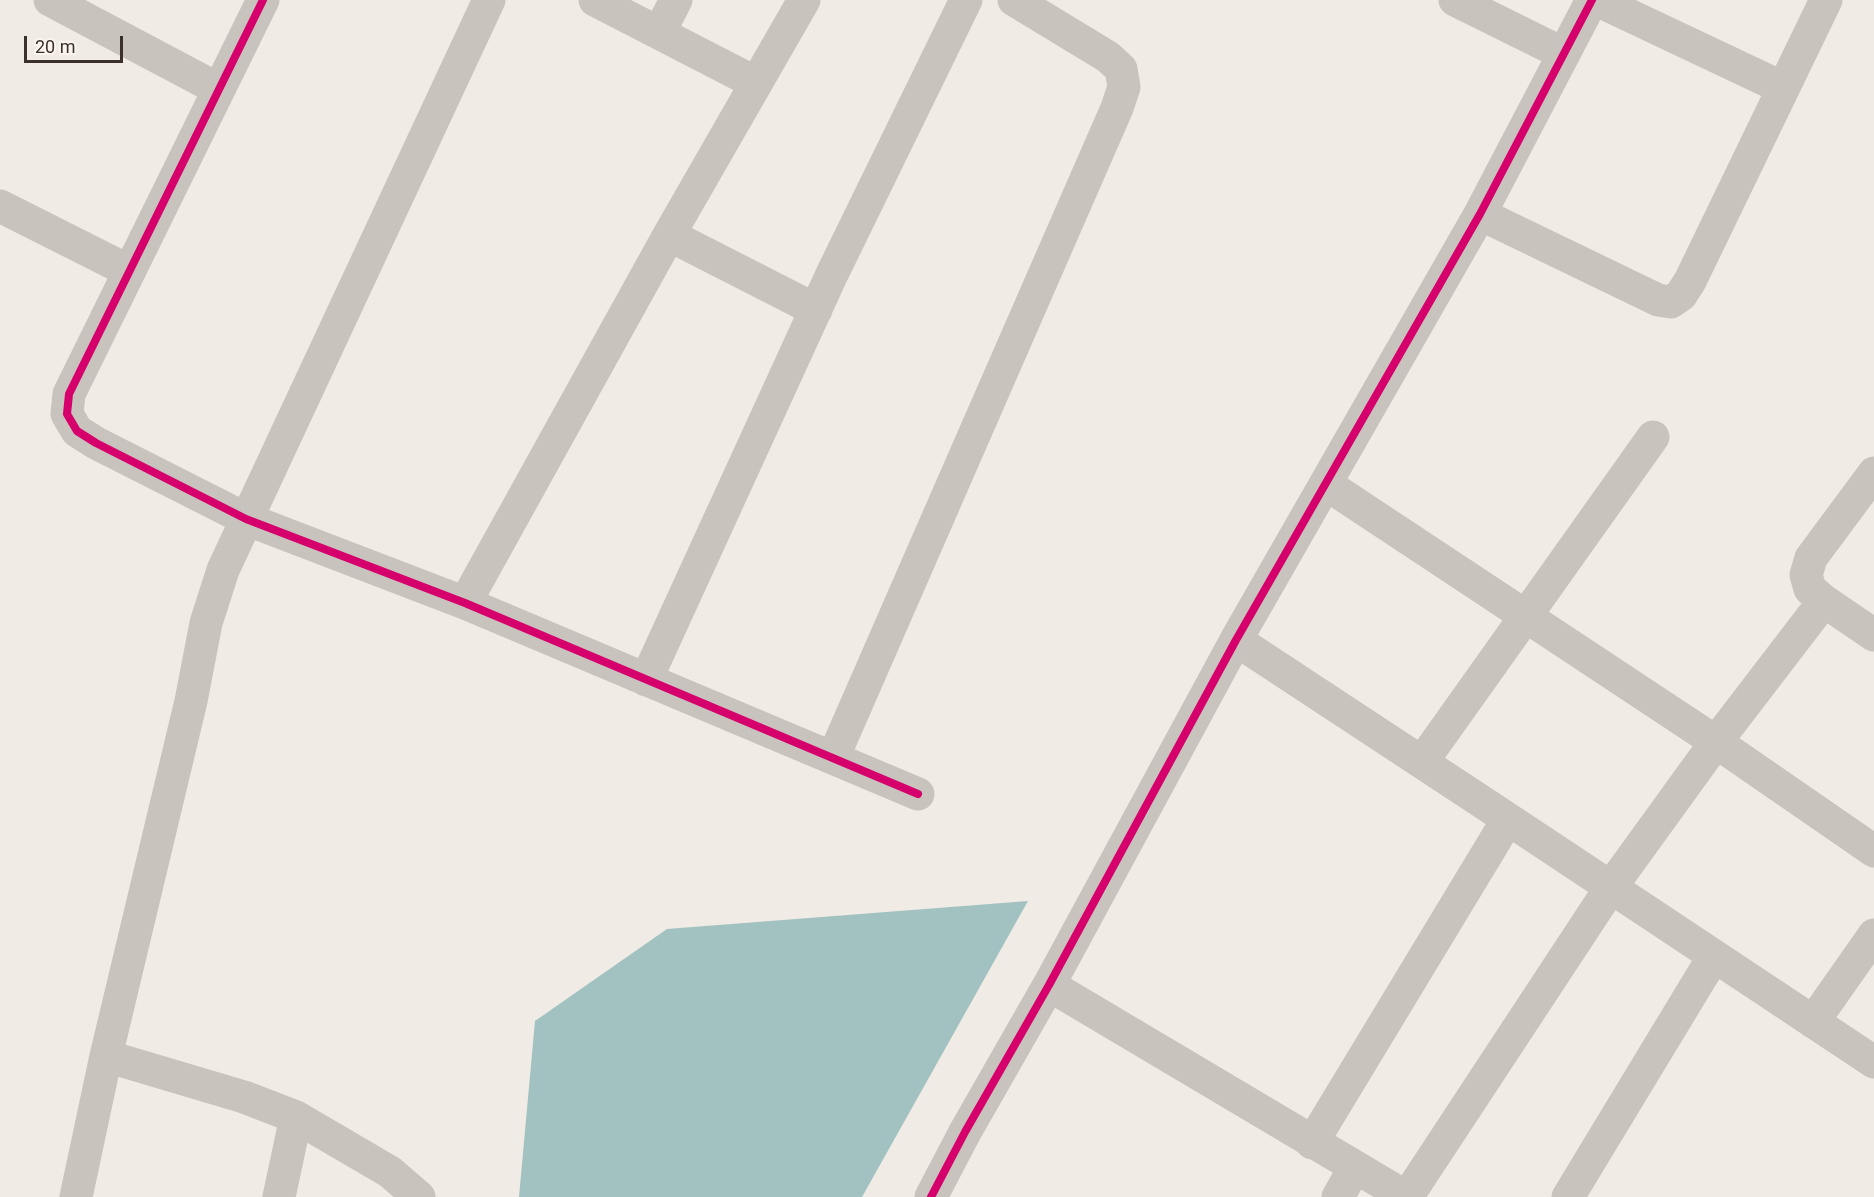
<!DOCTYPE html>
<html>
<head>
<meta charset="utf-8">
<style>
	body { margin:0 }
	#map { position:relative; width:1874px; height:1197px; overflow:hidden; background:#f0ebe5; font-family:Roboto,sans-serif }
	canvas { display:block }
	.scale { position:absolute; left:24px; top:36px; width:99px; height:27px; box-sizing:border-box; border:3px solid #3b302b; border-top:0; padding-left:8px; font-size:18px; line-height:21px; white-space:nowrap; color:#3b302b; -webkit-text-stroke:4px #fbf5ee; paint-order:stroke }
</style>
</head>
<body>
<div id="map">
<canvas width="1874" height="1197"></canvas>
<div class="scale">20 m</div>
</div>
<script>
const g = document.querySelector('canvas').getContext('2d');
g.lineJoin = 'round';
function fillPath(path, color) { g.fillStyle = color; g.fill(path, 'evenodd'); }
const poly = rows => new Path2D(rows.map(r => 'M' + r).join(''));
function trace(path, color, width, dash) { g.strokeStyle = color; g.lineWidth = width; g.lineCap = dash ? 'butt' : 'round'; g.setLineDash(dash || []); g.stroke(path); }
fillPath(poly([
	[1028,901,862,1197,519,1197,535,1021,667,929]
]), '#a1c2c1');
trace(poly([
	[50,0,218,89],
	[263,0,69,394,67,414,77,431,96,443,246,519,465,603,918,794],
	[595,0,756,83],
	[1455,0,1564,54],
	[1597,0,1783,88],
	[659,33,676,0],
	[0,206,129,271],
	[1480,214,1658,300,1671,302,1681,295,1690,281,1826,0],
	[669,235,816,310],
	[1874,473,1811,558,1806,575,1810,589,1824,601,1874,635],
	[1326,484,1716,742,1874,851],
	[465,603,669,235,804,0],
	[1236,640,1508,819,1874,1062],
	[646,680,832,274,966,0],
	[833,758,1117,108,1124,87,1121,69,1108,57,1014,0],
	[1422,762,1653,437],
	[1049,985,1406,1197],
	[1813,1022,1874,935],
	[106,1056,244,1097,296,1117,390,1172,419,1197],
	[1312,1143,1508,819],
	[76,1197,106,1056,191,701,206,623,223,570,489,0],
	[279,1197,296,1117],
	[931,1197,965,1132,1049,985,1236,640,1480,214,1592,0],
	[1338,1197,1355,1167],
	[1407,1197,1611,887,1716,742,1824,601],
	[1568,1197,1714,956]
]), '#c9c3be', 33);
trace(poly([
	[263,0,69,394,67,414,77,431,96,443,246,519,465,603,918,794],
	[931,1197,965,1132,1049,985,1236,640,1480,214,1592,0]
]), '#d6006c', 8);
</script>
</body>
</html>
